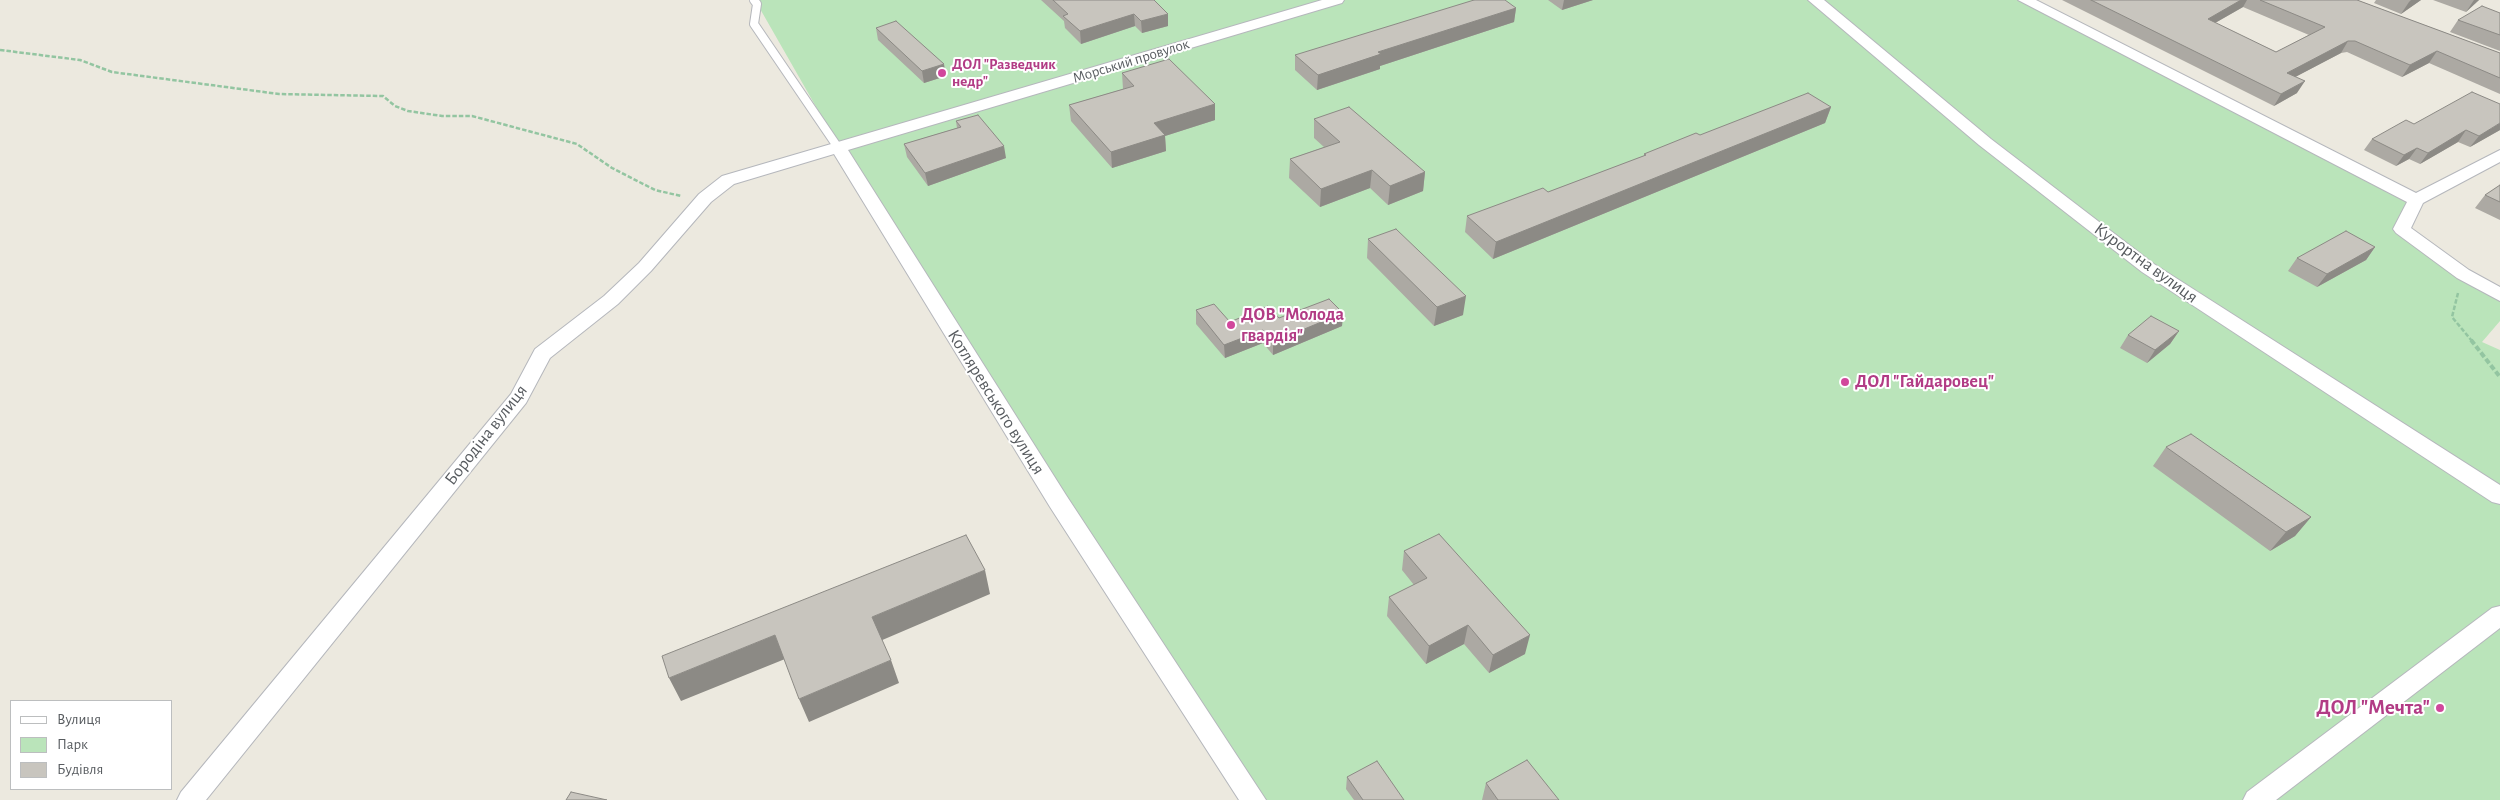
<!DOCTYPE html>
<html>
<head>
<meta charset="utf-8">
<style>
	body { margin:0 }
	#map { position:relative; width:2500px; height:800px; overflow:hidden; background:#ece9df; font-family:"Alegreya Sans",sans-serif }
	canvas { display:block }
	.legend { position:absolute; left:10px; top:700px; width:162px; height:90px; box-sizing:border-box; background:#fff; border:1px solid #bcbebf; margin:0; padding:6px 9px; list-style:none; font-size:15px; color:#585c60 }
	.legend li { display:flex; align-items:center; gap:10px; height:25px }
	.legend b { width:25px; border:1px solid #bcbebf }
</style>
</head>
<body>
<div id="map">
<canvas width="2500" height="800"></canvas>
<ul class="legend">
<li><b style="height:6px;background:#fff"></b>Вулиця</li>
<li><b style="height:14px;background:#bae4ba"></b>Парк</li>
<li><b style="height:14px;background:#c8c5be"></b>Будівля</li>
</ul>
</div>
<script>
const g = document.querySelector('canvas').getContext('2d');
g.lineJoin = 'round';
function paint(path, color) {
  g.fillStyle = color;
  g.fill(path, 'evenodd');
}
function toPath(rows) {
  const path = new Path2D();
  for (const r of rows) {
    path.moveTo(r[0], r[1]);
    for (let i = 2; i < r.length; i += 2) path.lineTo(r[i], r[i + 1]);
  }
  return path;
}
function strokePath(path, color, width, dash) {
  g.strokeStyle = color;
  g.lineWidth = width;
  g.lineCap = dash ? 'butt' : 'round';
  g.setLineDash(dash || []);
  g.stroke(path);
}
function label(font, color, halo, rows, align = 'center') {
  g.font = font + ' "Alegreya Sans",sans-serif';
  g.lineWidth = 4;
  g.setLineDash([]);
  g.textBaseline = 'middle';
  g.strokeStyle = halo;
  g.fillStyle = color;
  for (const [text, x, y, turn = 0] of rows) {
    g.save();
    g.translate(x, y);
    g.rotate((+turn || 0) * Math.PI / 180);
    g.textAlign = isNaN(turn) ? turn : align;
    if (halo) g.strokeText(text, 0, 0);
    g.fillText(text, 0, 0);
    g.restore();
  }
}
paint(toPath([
	[755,0,1334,0,839,147],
	[1338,0,2023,0,2414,200,2401,229,2500,297,2500,321,2482,342,2500,350,2500,614,2254,800,1254,800,841,149],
	[2500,616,2500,800,2259,800]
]), '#bae4ba');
const service = toPath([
	[754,0,757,4,754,24,839,149]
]);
const minor = toPath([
	[1322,0,1344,0,1342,3,848,150,1066,495,1266,800,1239,800,1050,507,834,154,734,184,711,202,651,271,618,304,550,358,526,403,206,800,177,800,181,792,511,394,535,349,604,296,639,263,699,194,722,176,1322,0],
	[1808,0,1824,0,1991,139,2154,264,2500,485,2500,504,2492,502,2142,272,1979,145,1808,0],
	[2018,0,2036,0,2416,193,2500,150,2500,162,2423,203,2411,228,2469,270,2500,287,2500,301,2457,278,2396,233,2393,229,2407,202,2018,0],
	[2500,606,2500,628,2276,800,2243,800,2247,792,2492,608,2500,606]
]);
strokePath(service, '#b5b7bc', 10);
strokePath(minor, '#b5b7bc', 2);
strokePath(toPath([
	[0,50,80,60,112,72,279,94,383,96,395,106,408,111,442,116,472,116,577,144,612,168,655,190,681,196],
	[2458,293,2452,317,2472,341]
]), '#93c5a1', 2.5, [4.5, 2]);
strokePath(toPath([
	[2471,340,2500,377]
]), '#93c5a1', 4, [5.5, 2.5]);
strokePath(service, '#fff', 8);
paint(minor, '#fff');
paint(toPath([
	[1041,0,1154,0,1168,26,1142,33,1135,26,1081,44,1065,28,1064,21],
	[1548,0,1593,0,1562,10],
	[2062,0,2357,0,2500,53,2500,94,2429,63,2402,77,2347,52,2341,53,2295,77,2297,93,2274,106],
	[2243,7,2309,35,2276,52,2215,23],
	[2376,0,2421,0,2401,14,2374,3],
	[2433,0,2479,0,2466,12],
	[1516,8,1514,22,1380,66,1380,69,1317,90,1295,70,1295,55],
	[2500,13,2500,51,2450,32,2458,20],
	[876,28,946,76,924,83,878,40],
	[1122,73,1215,104,1215,120,1165,136,1166,151,1112,168,1071,121,1069,105,1123,89],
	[1831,107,1825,123,1493,259,1465,232,1467,216,1548,192,1644,156,1644,154,1700,135],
	[1314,119,1425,172,1423,191,1388,205,1370,188,1320,207,1289,178,1290,159,1324,147,1314,138],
	[956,121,1006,158,928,186,907,157,904,144,957,128],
	[2414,124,2500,130,2470,147,2458,142,2420,164,2409,159,2396,166,2364,150,2372,139],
	[2500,185,2500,220,2475,208,2485,195],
	[1368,239,1463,315,1434,326,1367,258],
	[2375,247,2366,260,2317,287,2288,271,2297,258],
	[1196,310,1230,322,1343,313,1342,326,1273,355,1263,343,1225,358,1196,324],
	[2179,331,2170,344,2147,363,2120,348,2128,335],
	[2166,447,2311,517,2295,536,2270,551,2153,466],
	[1404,551,1525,654,1489,673,1464,644,1426,664,1387,616,1389,597,1414,585,1402,570],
	[1347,777,1404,800,1354,800,1346,789],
	[1486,783,1559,800,1482,800]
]), '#aca9a3');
paint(toPath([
	[1564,0,1593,0,1562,10],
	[2241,0,2247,0,2243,7,2201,31,2208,19],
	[2411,0,2421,0,2401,14,2409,2],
	[2474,0,2479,0,2466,12],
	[1516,8,1514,22,1380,66,1380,69,1317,90,1318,75,1378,52],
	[1134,14,1135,26,1081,44,1080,31],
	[1168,14,1168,26,1142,33,1141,21],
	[2348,41,2341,53,2280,85,2287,73],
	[2437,51,2429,63,2402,77,2410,65],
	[944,64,946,76,924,83,922,71],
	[2305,81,2297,93,2274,106,2281,94],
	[1215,104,1215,120,1165,136,1166,151,1112,168,1111,152,1154,123],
	[1831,107,1825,123,1493,259,1496,242],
	[2500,123,2500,130,2470,147,2479,136],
	[2466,130,2458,142,2420,164,2428,153],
	[1004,146,1006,158,928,186,925,173],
	[2417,148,2409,159,2396,166,2404,155],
	[1372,170,1370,188,1320,207,1321,189],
	[1425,172,1423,191,1388,205,1390,186],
	[2375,247,2366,260,2317,287,2327,274],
	[1466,296,1463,315,1434,326,1437,307],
	[1343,313,1342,326,1273,355,1273,342],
	[1263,330,1263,343,1225,358,1224,345],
	[2179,331,2170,344,2147,363,2155,350],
	[2311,517,2295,536,2270,551,2286,532],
	[985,570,990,594,880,641,872,617],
	[1468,625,1464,644,1426,664,1429,646],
	[775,635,785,659,681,701,669,678],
	[1530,635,1525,654,1489,673,1493,655],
	[891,660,899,683,809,722,799,699]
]), '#8c8a85');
const building = toPath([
	[1053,0,1154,0,1168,14,1141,21,1134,14,1080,31,1063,16,1068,14,1053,0],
	[1474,0,1505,0,1516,8,1378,52,1381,54,1318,75,1295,55,1474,0],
	[2091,0,2241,0,2208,19,2276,52,2325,27,2260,0,2357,0,2500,53,2500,78,2437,51,2410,65,2355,41,2348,41,2287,73,2305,81,2281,94,2091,0],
	[2482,6,2500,13,2500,35,2458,20,2482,6],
	[896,21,944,64,922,71,876,28,896,21],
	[1169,59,1215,104,1154,123,1165,135,1111,152,1069,105,1134,86,1122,73,1169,59],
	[2472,92,2500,104,2500,123,2479,136,2466,130,2428,153,2417,148,2404,155,2372,139,2406,120,2414,124,2472,92],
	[1808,93,1831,107,1496,242,1467,216,1543,188,1548,192,1646,155,1644,154,1696,133,1700,135,1808,93],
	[1349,107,1425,172,1390,186,1372,170,1321,189,1290,159,1340,142,1314,119,1349,107],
	[978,115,1004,146,925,173,904,144,961,127,956,121,978,115],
	[2500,185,2500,202,2485,195,2500,185],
	[1396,229,1466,296,1437,307,1368,239,1396,229],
	[2346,231,2375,247,2327,274,2297,258,2346,231],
	[1329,299,1343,313,1273,342,1263,330,1224,345,1196,310,1214,304,1230,322,1268,306,1279,318,1329,299],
	[2151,316,2179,331,2155,350,2128,335,2151,316],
	[2191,434,2311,517,2286,532,2166,447,2191,434],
	[1439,534,1530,635,1493,655,1468,625,1429,646,1389,597,1427,578,1404,551,1439,534],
	[966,535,985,570,872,617,891,660,799,699,775,635,669,678,662,656,966,535],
	[1527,760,1559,800,1498,800,1486,783,1527,760],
	[1377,761,1404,800,1363,800,1347,777,1377,761],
	[571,792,607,800,566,800,571,792]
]);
paint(building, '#c8c5be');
strokePath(building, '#8c8a85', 1);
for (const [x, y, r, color] of [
	[942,73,5,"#d1479c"],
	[1231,325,5,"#d1479c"],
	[1845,382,5,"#d1479c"],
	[2440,708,5,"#d1479c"]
]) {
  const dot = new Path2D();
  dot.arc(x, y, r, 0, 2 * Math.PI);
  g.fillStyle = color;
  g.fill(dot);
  strokePath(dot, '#fff', 2);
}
label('15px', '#585c60', '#fff', [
	["Морський провулок",1131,61,-17]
]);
label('bold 15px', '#b23c85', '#fff', [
	["ДОЛ \"Разведчик",952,64],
	["недр\"",952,81]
], 'left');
label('18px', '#585c60', '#fff', [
	["Курортна вулиця",2146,263,36],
	["Котляревського вулиця",996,402,58],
	["Бородіна вулиця",486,435,-52]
]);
label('bold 18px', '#b23c85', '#fff', [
	["ДОВ \"Молода",1241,315],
	["гвардія\"",1241,336],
	["ДОЛ \"Гайдаровец\"",1855,382]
], 'left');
label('bold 21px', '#b23c85', '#fff', [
	["ДОЛ \"Мечта\"",2430,708]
], 'right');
</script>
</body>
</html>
